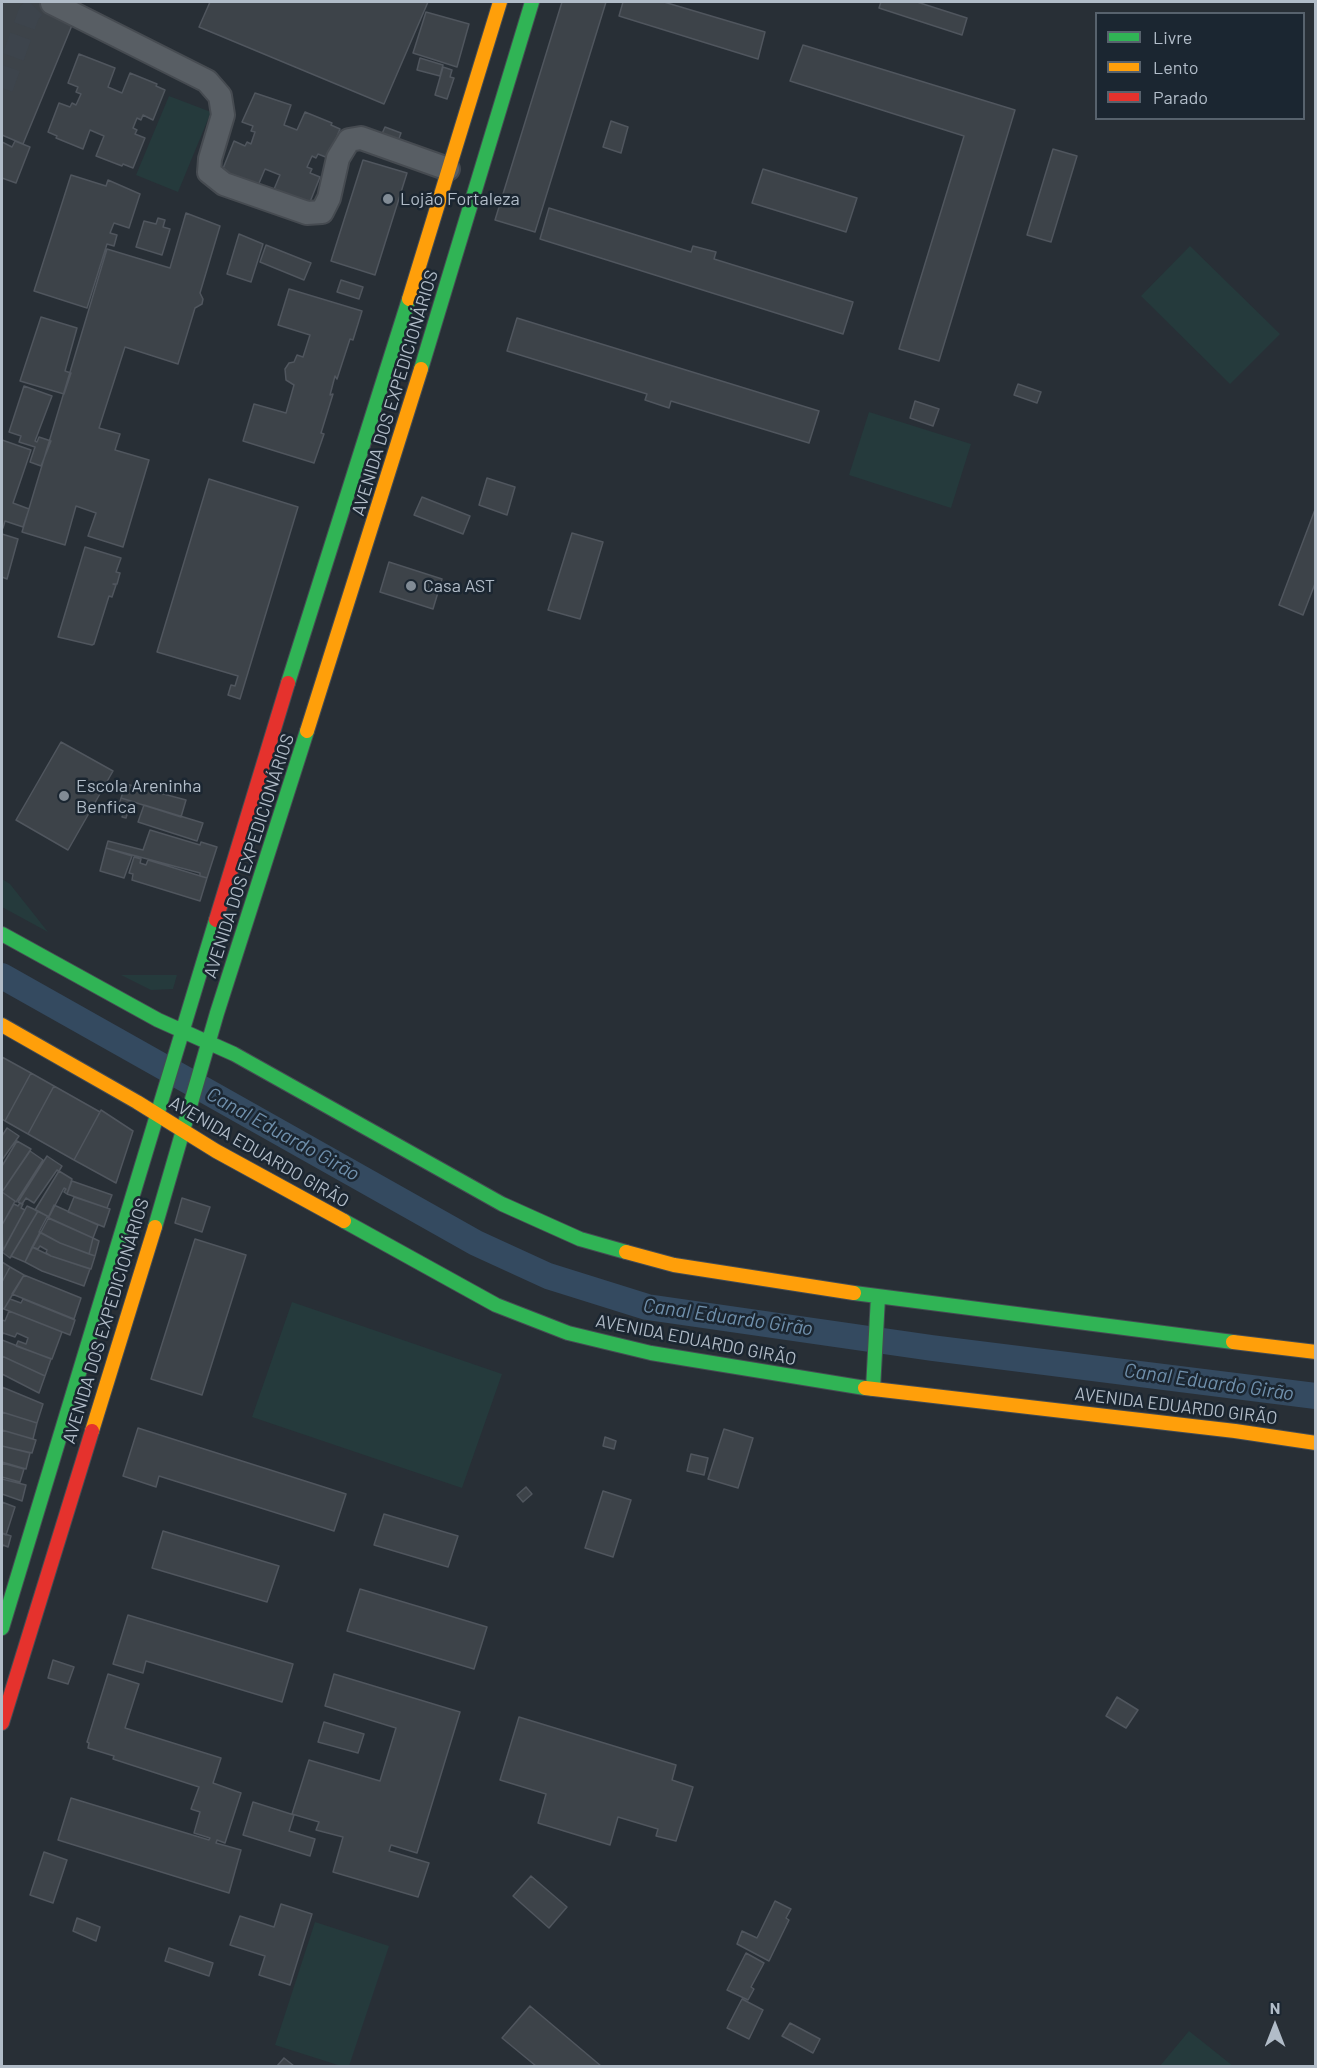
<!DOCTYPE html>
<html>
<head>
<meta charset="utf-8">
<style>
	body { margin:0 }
	#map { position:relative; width:1317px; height:2068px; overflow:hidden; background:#282f36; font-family:Barlow,sans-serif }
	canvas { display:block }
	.frame { position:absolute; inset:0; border:3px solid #b1bcc8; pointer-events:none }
	.legend { position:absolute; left:1095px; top:12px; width:210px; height:108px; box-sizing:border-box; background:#1b2631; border:2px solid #57626d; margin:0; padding:8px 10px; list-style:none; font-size:18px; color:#b1bcc8 }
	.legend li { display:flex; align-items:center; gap:12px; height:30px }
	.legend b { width:30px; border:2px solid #57626d }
	.north { position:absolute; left:1245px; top:1996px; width:60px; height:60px; -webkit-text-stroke:4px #1b2631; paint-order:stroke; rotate:0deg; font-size:16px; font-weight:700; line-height:24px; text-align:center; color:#b1bcc8 }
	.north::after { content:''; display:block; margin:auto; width:21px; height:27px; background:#b1bcc8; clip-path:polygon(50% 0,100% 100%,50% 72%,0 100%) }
</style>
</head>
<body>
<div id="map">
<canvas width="1317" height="2068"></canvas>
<div class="frame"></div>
<ul class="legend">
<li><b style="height:8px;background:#30b455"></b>Livre</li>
<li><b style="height:8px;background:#ff9f0a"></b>Lento</li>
<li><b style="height:8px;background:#e5322d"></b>Parado</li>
</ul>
<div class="north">N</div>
</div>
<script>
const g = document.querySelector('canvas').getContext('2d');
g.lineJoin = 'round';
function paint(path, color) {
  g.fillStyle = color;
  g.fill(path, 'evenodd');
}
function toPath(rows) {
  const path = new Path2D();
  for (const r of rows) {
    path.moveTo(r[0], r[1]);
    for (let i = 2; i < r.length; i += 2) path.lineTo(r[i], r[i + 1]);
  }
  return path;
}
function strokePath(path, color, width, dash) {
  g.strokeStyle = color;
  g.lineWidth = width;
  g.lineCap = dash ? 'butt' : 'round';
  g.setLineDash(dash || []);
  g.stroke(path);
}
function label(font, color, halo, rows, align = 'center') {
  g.font = font + ' Barlow,sans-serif';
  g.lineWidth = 5;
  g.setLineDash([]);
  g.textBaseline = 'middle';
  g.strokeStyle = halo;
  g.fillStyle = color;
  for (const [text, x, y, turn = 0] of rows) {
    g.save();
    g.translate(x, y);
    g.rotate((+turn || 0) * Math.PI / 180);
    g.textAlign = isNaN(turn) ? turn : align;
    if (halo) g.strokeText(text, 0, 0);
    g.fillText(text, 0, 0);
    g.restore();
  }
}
paint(toPath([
	[169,96,211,112,178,192,136,175],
	[1190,246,1280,334,1230,384,1141,296],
	[869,412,971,444,951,508,849,475],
	[2,879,10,884,48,932,2,907],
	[121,975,177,975,173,989,151,990],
	[292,1302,502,1374,462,1488,252,1417],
	[315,1922,389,1946,349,2066,341,2066,275,2045],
	[1189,2031,1233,2066,1160,2066]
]), '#253a3c');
strokePath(toPath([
	[2,976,476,1243,548,1276,647,1307,932,1348,1316,1396]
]), '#344a60', 26);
const building = toPath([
	[2,2,52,2,75,18,23,144,2,135,2,2],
	[210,2,428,2,384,104,199,27,210,2],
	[562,2,606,2,535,232,495,220,562,2],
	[623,2,664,2,765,32,758,59,619,16,623,2],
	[881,2,917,2,967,18,962,35,879,8,881,2],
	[426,12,469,24,457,67,413,53,426,12],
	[803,45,1015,110,939,361,899,349,964,136,790,81,803,45],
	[79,54,115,68,108,87,122,93,130,73,157,84,156,86,165,90,153,120,143,115,141,120,137,118,133,128,137,130,135,134,145,138,133,168,123,164,122,166,96,156,104,136,90,130,83,149,56,138,57,136,48,132,59,103,70,107,72,103,76,105,81,94,76,92,78,87,68,83,79,54],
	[420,58,443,65,440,76,417,70,420,58],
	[443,67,452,70,450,77,454,78,447,99,435,95,443,67],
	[255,93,291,105,284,125,297,130,305,112,332,123,331,125,340,129,328,158,318,154,316,158,312,156,307,167,312,169,310,173,320,177,308,207,272,194,280,175,265,169,257,188,222,171,234,141,245,146,247,142,251,144,255,132,251,131,253,126,242,122,255,93],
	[611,121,628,127,621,153,603,147,611,121],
	[385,127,401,133,397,144,380,138,385,127],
	[15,141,30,147,16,183,2,178,2,142,12,147,15,141],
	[1053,149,1077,156,1051,242,1027,235,1053,149],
	[363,160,407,173,375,275,331,261,363,160],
	[763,169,857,198,846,232,752,203,763,169],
	[71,175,106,186,108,180,140,194,129,228,114,223,110,233,117,235,114,246,107,244,87,308,34,291,71,175],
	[549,208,691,252,693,246,716,252,714,259,853,302,843,334,540,239,549,208],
	[186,213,220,226,200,293,203,299,202,304,195,308,178,364,125,347,99,428,120,434,115,450,149,460,123,547,88,536,96,513,76,506,65,545,22,532,107,249,170,268,186,213],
	[158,218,165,220,163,227,170,229,162,255,136,247,144,221,156,224,158,218],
	[239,234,263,244,251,282,227,274,239,234],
	[266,245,311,263,304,280,260,262,266,245],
	[341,280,363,287,359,299,337,292,341,280],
	[289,289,362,311,353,340,350,339,337,379,335,376,330,395,333,394,321,433,324,434,314,463,243,441,254,404,286,413,294,385,286,380,285,369,289,363,294,362,297,355,303,357,310,335,278,325,289,289],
	[41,317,77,328,65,371,71,373,64,394,20,381,41,317],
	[517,318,819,411,809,443,671,401,669,408,645,400,647,394,507,351,517,318],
	[1018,384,1041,392,1037,403,1014,395,1018,384],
	[24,386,52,396,35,441,37,442,39,437,51,441,41,466,30,462,35,447,19,442,21,436,9,432,24,386],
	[915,401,939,409,933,426,910,418,915,401],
	[2,440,31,450,13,503,29,509,23,527,5,521,3,528,2,527,2,440],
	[487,478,515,487,507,515,479,505,487,478],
	[209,479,298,507,240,699,228,695,231,685,235,686,238,676,157,652,209,479],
	[422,497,470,516,463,534,414,515,422,497],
	[1316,507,1316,581,1303,615,1279,605,1316,507],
	[572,533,603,542,580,619,548,610,572,533],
	[2,534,18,539,7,579,2,577,2,534],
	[85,547,121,558,116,572,120,573,117,584,113,584,116,585,112,597,109,596,94,644,92,645,58,637,85,547],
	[389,562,442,579,433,609,380,592,389,562],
	[61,742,113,771,68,850,16,820,61,742],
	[126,784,186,800,181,817,121,798,126,784],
	[121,798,131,801,126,818,122,817,125,807,119,805,121,798],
	[144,805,203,823,197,841,138,822,144,805],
	[150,830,200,845,201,842,217,847,207,878,200,876,200,873,106,848,108,841,143,850,150,830],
	[106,848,132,856,124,878,100,871,106,848],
	[134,857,141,859,140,863,146,865,148,860,207,878,200,901,132,880,133,874,129,873,134,857],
	[2,1057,31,1073,5,1121,2,1119,2,1057],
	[31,1073,54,1086,28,1134,5,1121,31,1073],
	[54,1086,100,1112,74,1160,28,1134,54,1086],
	[101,1110,133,1131,116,1183,74,1160,101,1110],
	[7,1128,19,1136,2,1160,2,1136,7,1128],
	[17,1141,31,1149,2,1192,2,1166,17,1141],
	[30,1151,43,1160,16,1202,2,1192,30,1151],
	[47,1156,62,1166,59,1171,57,1170,34,1203,26,1198,22,1204,18,1202,47,1156],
	[59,1171,72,1179,67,1194,64,1192,66,1189,64,1188,49,1217,35,1210,59,1171],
	[72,1181,112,1195,107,1208,67,1194,72,1181],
	[2,1192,15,1201,2,1225,2,1192],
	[74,1197,110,1209,104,1227,68,1212,74,1197],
	[182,1198,210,1207,202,1232,175,1223,182,1198],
	[20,1203,23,1204,21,1208,25,1210,3,1251,2,1225,14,1204,18,1206,20,1203],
	[54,1205,98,1225,93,1238,48,1218,54,1205],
	[27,1206,38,1211,10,1258,2,1252,27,1206],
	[38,1211,49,1217,25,1262,11,1256,38,1211],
	[47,1217,93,1238,89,1254,60,1243,39,1232,47,1217],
	[40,1232,60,1243,95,1256,91,1269,51,1256,46,1253,47,1250,40,1246,38,1249,32,1247,40,1232],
	[93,1238,99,1241,95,1256,89,1254,93,1238],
	[195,1239,246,1255,202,1395,151,1379,195,1239],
	[32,1247,51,1256,90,1269,84,1286,42,1271,25,1262,32,1247],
	[2,1262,10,1267,2,1282,2,1262],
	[10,1267,24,1275,4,1309,2,1308,2,1282,10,1267],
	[24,1275,81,1298,74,1319,12,1294,24,1275],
	[10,1299,21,1303,23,1299,75,1320,70,1335,4,1309,10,1299],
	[9,1311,62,1332,52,1359,16,1346,18,1341,26,1344,28,1338,17,1333,15,1337,3,1333,2,1336,2,1320,5,1321,9,1311],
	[2,1340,51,1359,45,1376,2,1356,2,1340],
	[2,1356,45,1376,39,1393,2,1374,2,1356],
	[2,1387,43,1404,37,1423,2,1412,2,1387],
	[2,1412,37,1423,33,1439,2,1430,2,1412],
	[138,1428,346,1494,334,1531,159,1476,156,1487,123,1476,138,1428],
	[724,1429,753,1438,738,1488,708,1479,724,1429],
	[2,1430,36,1440,32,1453,2,1446,2,1430],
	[605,1437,616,1441,614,1449,603,1446,605,1437],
	[2,1446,30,1453,26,1469,2,1462,2,1446],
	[691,1454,708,1458,704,1475,687,1471,691,1454],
	[2,1463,24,1469,20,1482,2,1477,2,1463],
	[2,1479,26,1485,22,1501,2,1494,2,1479],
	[526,1487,532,1494,523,1502,517,1495,526,1487],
	[603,1491,631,1500,613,1557,585,1548,603,1491],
	[2,1502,15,1507,6,1535,2,1533,2,1502],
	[384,1514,458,1536,448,1567,374,1545,384,1514],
	[163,1531,279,1566,267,1602,152,1568,163,1531],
	[2,1533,11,1536,8,1547,3,1545,2,1548,2,1533],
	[360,1589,487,1627,474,1669,347,1631,360,1589],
	[128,1615,293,1664,282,1702,146,1661,143,1673,113,1664,128,1615],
	[53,1660,74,1667,68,1684,48,1678,53,1660],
	[108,1674,139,1684,125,1728,221,1758,213,1783,241,1793,225,1843,217,1840,216,1843,241,1850,229,1893,58,1840,71,1798,209,1840,210,1838,194,1833,200,1812,191,1809,199,1787,113,1759,114,1756,88,1748,89,1743,87,1742,108,1674],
	[334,1674,460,1712,417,1853,391,1845,389,1851,429,1863,418,1897,333,1872,343,1837,316,1830,319,1822,292,1814,309,1760,380,1781,396,1728,325,1706,334,1674],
	[1117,1697,1138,1710,1126,1728,1106,1716,1117,1697],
	[519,1717,676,1765,672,1780,693,1787,676,1841,656,1836,658,1829,618,1817,610,1845,538,1823,546,1794,500,1780,519,1717],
	[324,1722,364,1734,358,1753,318,1742,324,1722],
	[253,1802,294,1815,289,1831,315,1839,310,1856,243,1835,253,1802],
	[44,1852,67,1860,53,1903,30,1895,44,1852],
	[531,1876,567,1907,549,1928,513,1896,531,1876],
	[775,1901,791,1909,786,1918,789,1920,769,1961,737,1944,742,1931,757,1938,775,1901],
	[281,1904,312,1914,290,1985,259,1975,265,1956,230,1945,240,1916,274,1927,281,1904],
	[77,1918,100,1927,96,1941,73,1931,77,1918],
	[169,1948,213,1963,209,1976,165,1961,169,1948],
	[746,1953,764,1963,751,1987,754,1989,748,2000,727,1990,746,1953],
	[742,1999,763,2010,749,2039,727,2028,742,1999],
	[530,2006,601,2066,536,2066,502,2038,530,2006],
	[790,2023,820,2039,813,2053,782,2036,790,2023],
	[284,2058,294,2066,277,2066,284,2058]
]);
paint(building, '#3d4349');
strokePath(building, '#50565e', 1.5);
strokePath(toPath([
	[2,88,29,13,38,4,52,3]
]), '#3d444c', 22, [22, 11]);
const street = toPath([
	[52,3,207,81,220,96,223,115,210,159,209,172,224,184,307,213,322,212,329,198,338,158,349,140,361,138,448,169]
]);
const fast = toPath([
	[421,369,532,2],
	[288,683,409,299],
	[2,934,158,1020,234,1054,502,1204,580,1239,626,1252],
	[344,1221,496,1305,568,1333,651,1353,865,1388],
	[155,1227,217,1013,307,731],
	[854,1293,1233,1342],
	[873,1389,878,1297],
	[2,1628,216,920]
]);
const slow = toPath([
	[409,299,500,2],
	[307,731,421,369],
	[2,1025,137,1102,216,1151,344,1221],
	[626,1252,674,1265,854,1293],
	[1233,1342,1316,1352],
	[865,1388,1235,1431,1316,1443],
	[92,1431,155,1227]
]);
const jam = toPath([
	[216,920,288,683],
	[2,1723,92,1431]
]);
strokePath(street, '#464b51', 26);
strokePath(fast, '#454c53', 16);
strokePath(slow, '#454c53', 16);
strokePath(jam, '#454c53', 16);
strokePath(street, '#585e64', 22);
strokePath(fast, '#30b455', 14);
strokePath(slow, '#ff9f0a', 14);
strokePath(jam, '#e5322d', 14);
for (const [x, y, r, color] of [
	[388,199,6,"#818b95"],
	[411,586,6,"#818b95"],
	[64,796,6,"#818b95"]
]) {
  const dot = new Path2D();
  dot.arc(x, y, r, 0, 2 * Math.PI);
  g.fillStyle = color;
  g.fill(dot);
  strokePath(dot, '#1b2631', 2);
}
label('18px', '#b1bcc8', '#1b2631', [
	["Lojão Fortaleza",400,199],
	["Casa AST",423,586],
	["Escola Areninha",76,786],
	["Benfica",76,807]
], 'left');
label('18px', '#b1bcc8', '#1b2631', [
	["AVENIDA DOS EXPEDICIONÁRIOS",395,393,-73],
	["AVENIDA DOS EXPEDICIONÁRIOS",249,856,-72],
	["AVENIDA EDUARDO GIRÃO",259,1152,30],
	["AVENIDA DOS EXPEDICIONÁRIOS",106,1321,-73],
	["AVENIDA EDUARDO GIRÃO",696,1340,11],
	["AVENIDA EDUARDO GIRÃO",1176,1406,7]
]);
label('italic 20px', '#7090ac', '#1b2631', [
	["Canal Eduardo Girão",283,1134,29],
	["Canal Eduardo Girão",728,1317,8],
	["Canal Eduardo Girão",1209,1382,8]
]);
</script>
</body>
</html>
